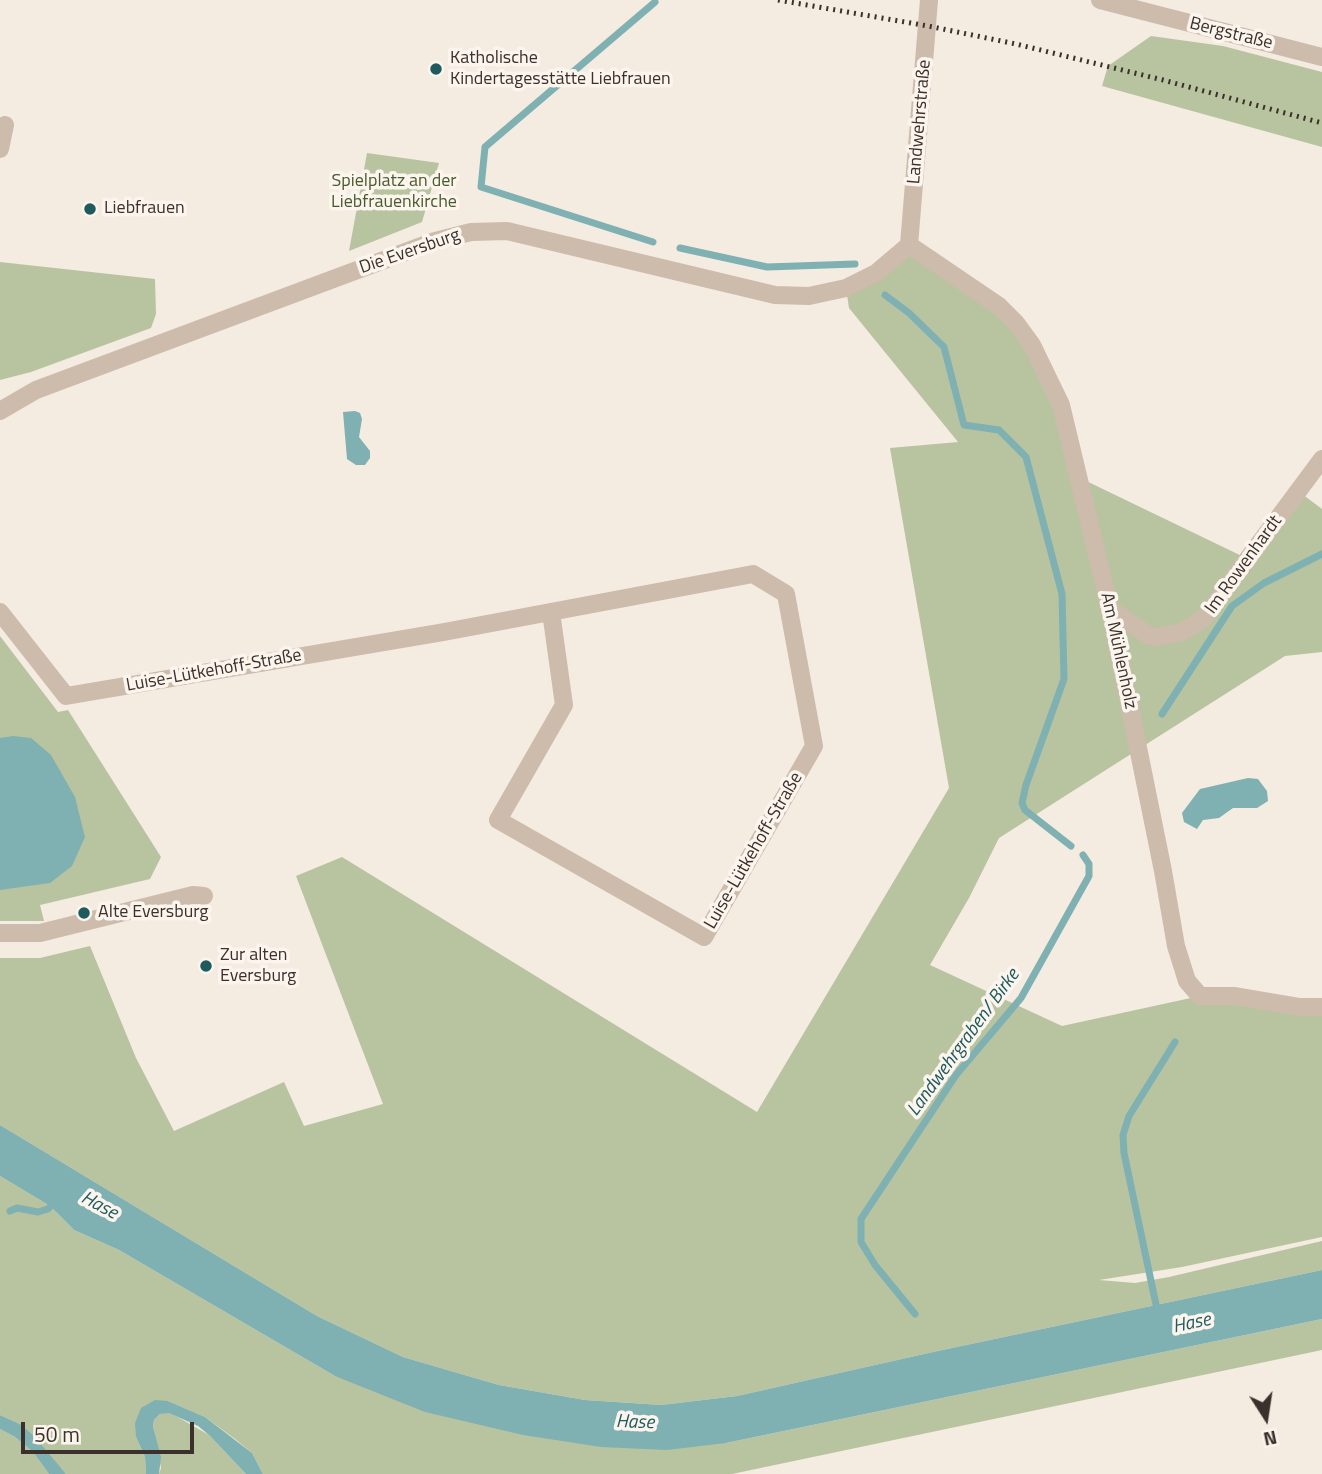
<!DOCTYPE html>
<html>
<head>
<meta charset="utf-8">
<style>
	body { margin:0 }
	#map { position:relative; width:1322px; height:1474px; overflow:hidden; background:#f4ebe1; font-family:"Titillium Web",sans-serif }
	canvas { display:block }
	.north { position:absolute; left:1231px; top:1383px; width:70px; height:70px; -webkit-text-stroke:5px #fbf5ee; paint-order:stroke; rotate:168deg; font-size:19px; font-weight:700; line-height:28px; text-align:center; color:#3b302b }
	.north::after { content:''; display:block; margin:auto; width:24px; height:32px; background:#3b302b; clip-path:polygon(50% 0,100% 100%,50% 72%,0 100%) }
	.scale { position:absolute; left:21px; top:1422px; width:173px; height:32px; box-sizing:border-box; border:4px solid #3b302b; border-top:0; padding-left:9px; font-size:21px; line-height:24px; white-space:nowrap; color:#3b302b; -webkit-text-stroke:5px #fbf5ee; paint-order:stroke }
</style>
</head>
<body>
<div id="map">
<canvas width="1322" height="1474"></canvas>
<div class="north">N</div>
<div class="scale">50 m</div>
</div>
<script>
const g = document.querySelector('canvas').getContext('2d');
g.lineJoin = 'round';
function paint(path, color) {
  g.fillStyle = color;
  g.fill(path, 'evenodd');
}
function toPath(rows) {
  const path = new Path2D();
  for (const r of rows) {
    path.moveTo(r[0], r[1]);
    for (let i = 2; i < r.length; i += 2) path.lineTo(r[i], r[i + 1]);
  }
  return path;
}
function strokePath(path, color, width, dash) {
  g.strokeStyle = color;
  g.lineWidth = width;
  g.lineCap = dash ? 'butt' : 'round';
  g.setLineDash(dash || []);
  g.stroke(path);
}
function label(font, color, halo, rows, align = 'center') {
  g.font = font + ' "Titillium Web",sans-serif';
  g.lineWidth = 7;
  g.setLineDash([]);
  g.textBaseline = 'middle';
  g.strokeStyle = halo;
  g.fillStyle = color;
  for (const [text, x, y, turn = 0] of rows) {
    g.save();
    g.translate(x, y);
    g.rotate((+turn || 0) * Math.PI / 180);
    g.textAlign = isNaN(turn) ? turn : align;
    if (halo) g.strokeText(text, 0, 0);
    g.fillText(text, 0, 0);
    g.restore();
  }
}
paint(toPath([
	[1151,36,1223,46,1322,72,1322,147,1102,86,1108,66],
	[367,153,439,163,422,222,349,251],
	[909,245,999,306,1032,345,1080,478,1248,559,1298,491,1322,509,1322,652,1285,656,999,838,969,898,930,965,1062,1026,1200,996,1322,1007,1322,1237,1182,1267,1099,1280,1135,1283,1169,1277,1322,1241,1322,1270,933,1352,737,1396,661,1405,585,1400,499,1385,403,1357,317,1316,0,1125,0,958,40,958,90,946,136,1058,174,1131,284,1082,304,1126,383,1104,296,876,342,857,757,1112,949,788,890,448,958,442,849,308,846,288],
	[0,262,155,279,156,314,151,328,31,372,0,380],
	[0,636,58,712,68,710,161,857,150,879,40,905,44,921,0,921],
	[0,1176,50,1206,74,1230,119,1250,335,1376,726,1443,1322,1319,1322,1350,732,1474,263,1474,252,1453,235,1439,205,1417,168,1401,136,1437,145,1457,146,1474,66,1474,20,1424,0,1415],
	[169,1412,209,1435,246,1474,159,1474,161,1468,153,1427,154,1420,160,1414],
	[0,1429,15,1437,33,1452,49,1474,0,1474]
]), '#b8c4a0');
paint(toPath([
	[355,411,360,413,362,419,359,437,370,451,370,458,365,465,356,465,347,459,343,412],
	[13,736,31,738,51,755,75,797,85,837,72,866,50,883,0,890,0,738],
	[1248,778,1258,779,1267,791,1268,801,1257,808,1233,808,1219,818,1203,820,1197,829,1184,822,1182,813,1200,789],
	[0,1125,317,1316,403,1357,499,1385,585,1400,661,1405,737,1396,933,1352,1322,1270,1322,1319,726,1443,667,1450,601,1447,523,1435,425,1412,335,1376,119,1250,74,1230,50,1206,0,1176],
	[155,1400,168,1401,205,1417,252,1453,263,1474,246,1474,209,1435,198,1426,169,1413,160,1414,154,1420,153,1427,161,1457,159,1474,146,1474,145,1457,136,1437,135,1423,141,1408],
	[0,1415,20,1424,34,1436,66,1474,49,1474,33,1452,15,1437,0,1429]
]), '#7fb0b2');
strokePath(toPath([
	[653,242,481,187,485,147,655,2],
	[680,248,767,267,855,264],
	[885,295,909,313,944,347,964,425,999,430,1026,457,1062,594,1064,679,1026,785,1022,803,1025,810,1071,846],
	[1162,714,1232,606,1264,583,1322,554],
	[10,1211,17,1208,38,1212,48,1209,56,1200],
	[915,1314,875,1265,861,1242,861,1219,956,1075,1021,998,1089,876,1089,864,1083,855],
	[1158,1314,1124,1153,1123,1135,1129,1116,1175,1042]
]), '#7fb0b2', 7);
strokePath(toPath([
	[0,149,5,125],
	[909,245,999,306,1016,323,1032,345,1061,405,1110,609,1163,871,1176,946,1187,981,1200,996,1235,996,1300,1007,1322,1007],
	[909,245,929,0],
	[0,411,36,390,435,241,471,232,507,231,775,295,809,296,846,288,876,273,909,245],
	[1110,609,1148,635,1157,637,1182,632,1203,619,1322,459],
	[0,612,66,696,444,632,753,574,786,594,814,746,704,937,498,820,564,705,551,612],
	[0,933,40,933,193,895,204,896]
]), '#cdbbac', 18);
strokePath(toPath([
	[1100,0,1322,57]
]), '#cdbbac', 18);
strokePath(toPath([
	[778,0,928,26,1016,44,1163,80,1322,123]
]), '#3b302b', 5, [2, 5]);
for (const [x, y, r, color] of [
	[436,69,7,"#1f5a5e"],
	[90,209,7,"#1f5a5e"],
	[84,913,7,"#1f5a5e"],
	[206,966,7,"#1f5a5e"]
]) {
  const dot = new Path2D();
  dot.arc(x, y, r, 0, 2 * Math.PI);
  g.fillStyle = color;
  g.fill(dot);
  strokePath(dot, '#fbf5ee', 2.5);
}
label('18px', '#3b302b', '#fbf5ee', [
	["Bergstraße",1231,34,14],
	["Landwehrstraße",920,122,-85],
	["Die Eversburg",410,252,-19],
	["Im Rowenhardt",1244,565,-54],
	["Am Mühlenholz",1118,651,78],
	["Luise-Lütkehoff-Straße",214,671,-10],
	["Luise-Lütkehoff-Straße",754,851,-60]
]);
label('18px', '#3b302b', '#fbf5ee', [
	["Katholische",450,59],
	["Kindertagesstätte Liebfrauen",450,80],
	["Liebfrauen",104,209],
	["Alte Eversburg",98,913],
	["Zur alten",220,956],
	["Eversburg",220,977]
], 'left');
label('18px', '#4a5a2e', '#fbf5ee', [
	["Spielplatz an der",394,182],
	["Liebfrauenkirche",394,203]
]);
label('italic 19px', '#1f5a5e', '#fbf5ee', [
	["Landwehrgraben/ Birke",964,1043,-54],
	["Hase",99,1206,28],
	["Hase",1192,1324,-12],
	["Hase",635,1423,2]
]);
</script>
</body>
</html>
